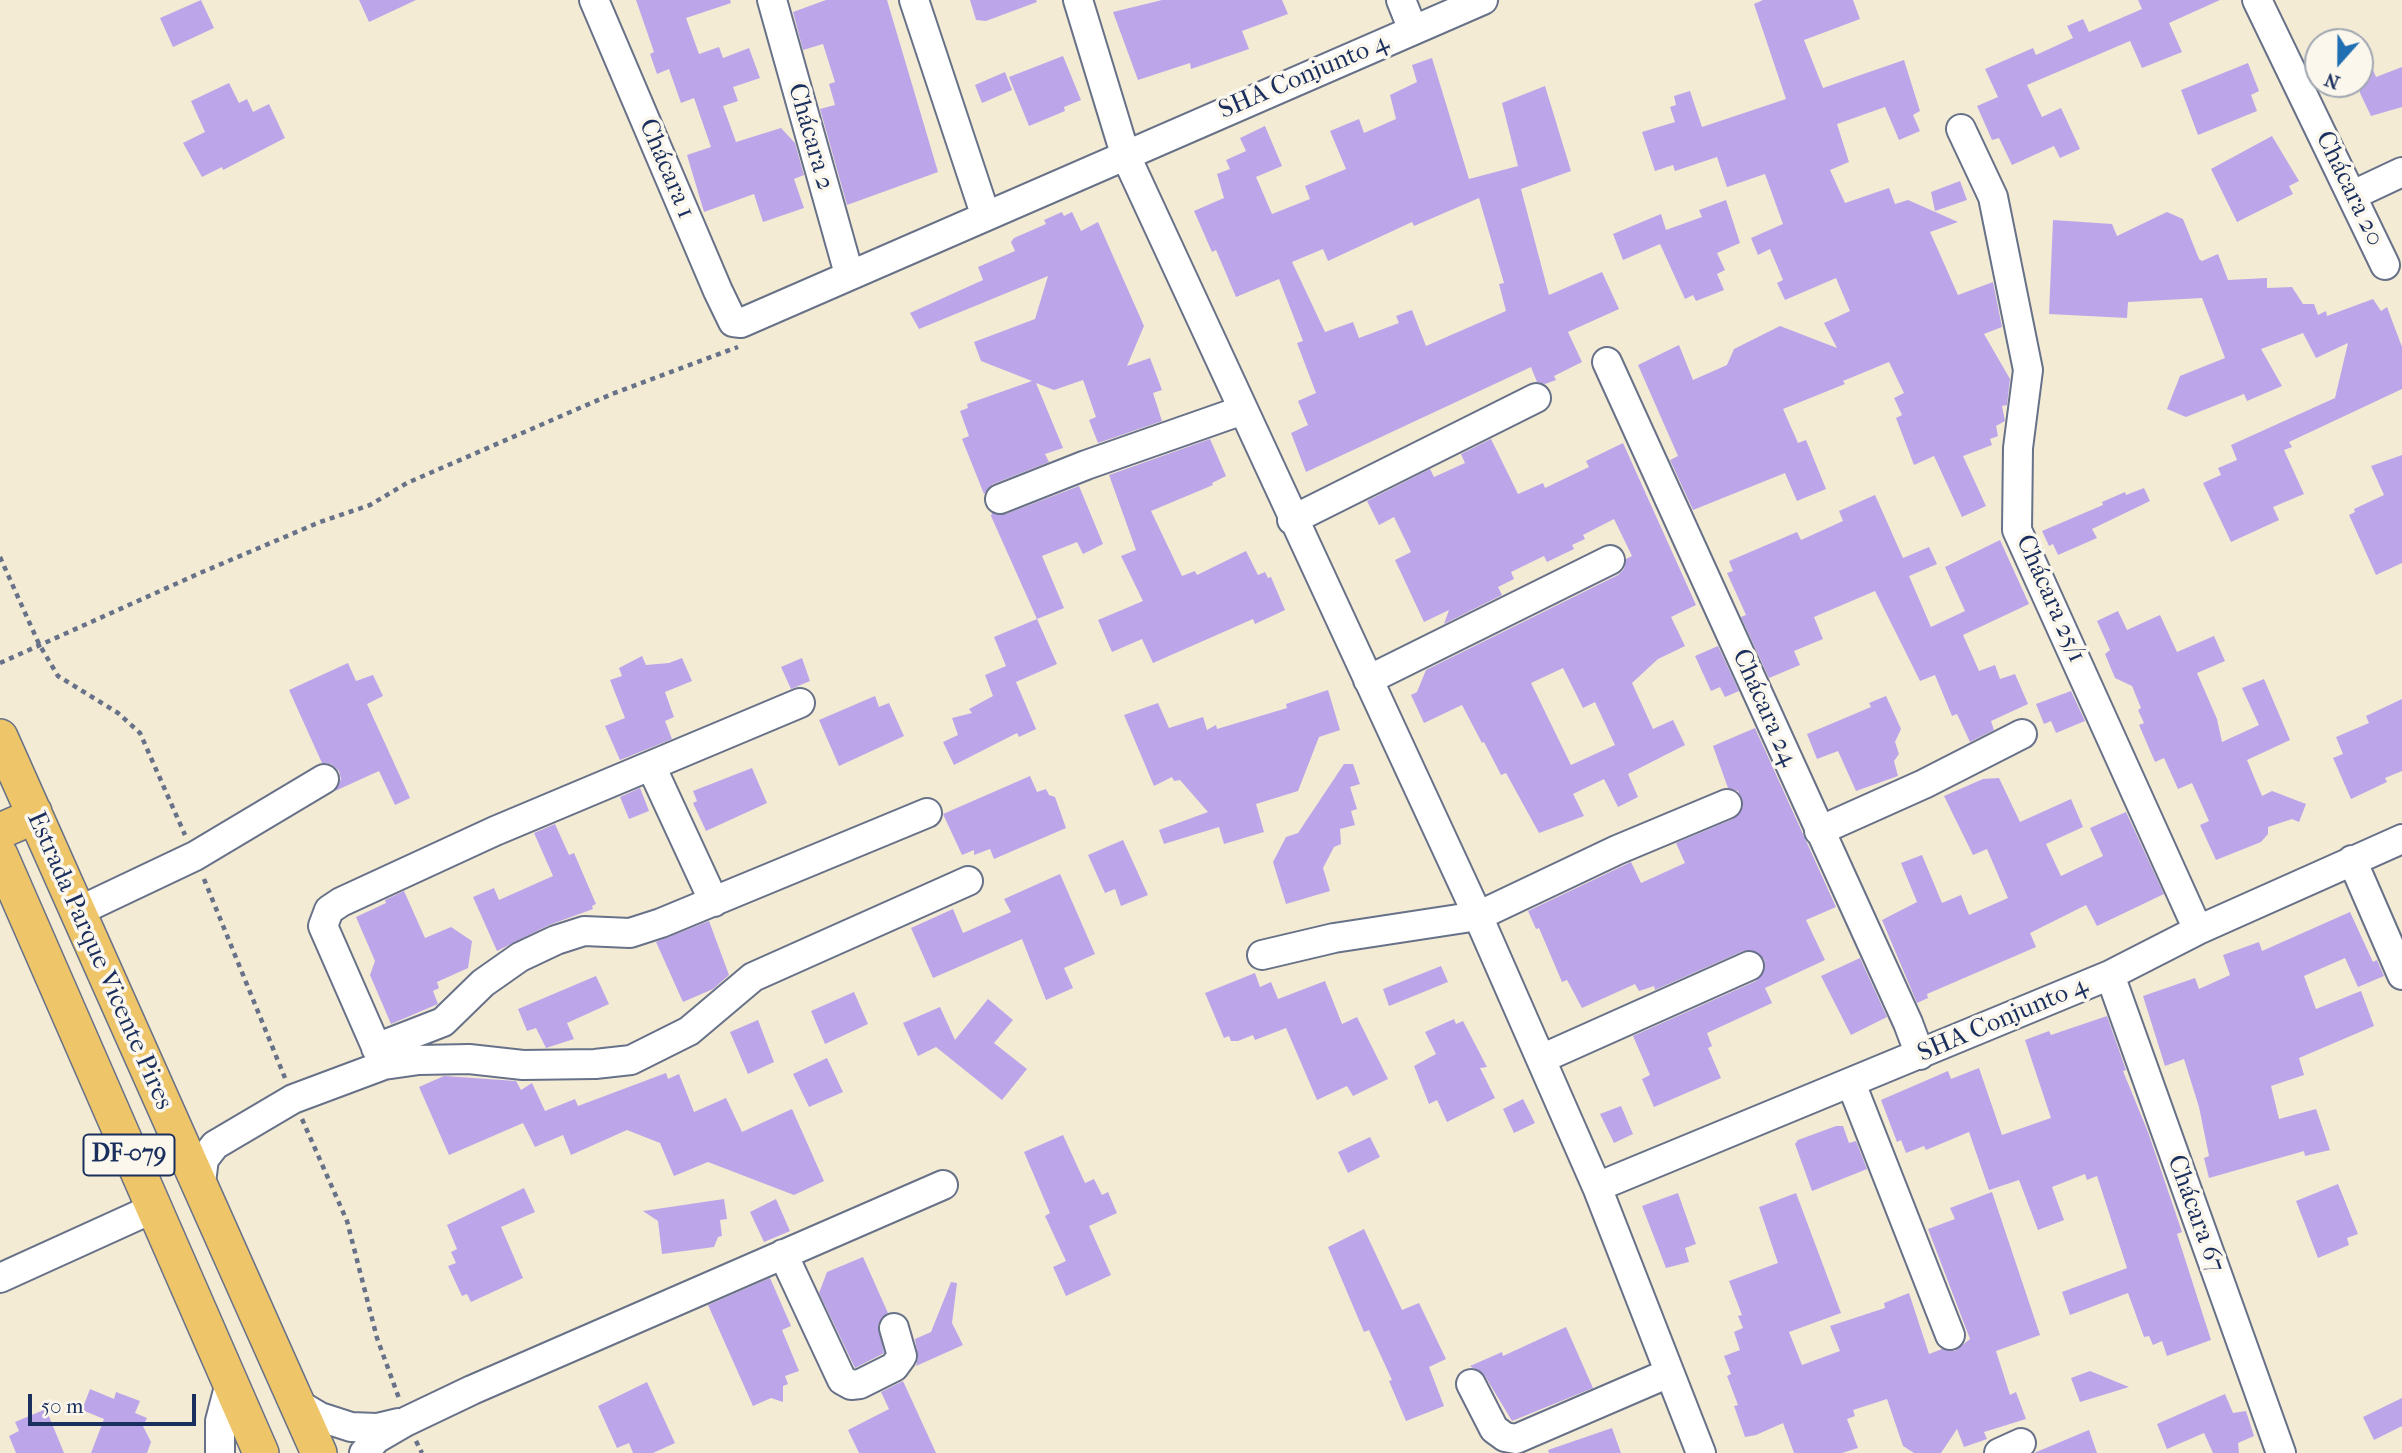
<!DOCTYPE html>
<html>
<head>
<meta charset="utf-8">
<style>
	body { margin:0 }
	#map { position:relative; width:2402px; height:1453px; overflow:hidden; background:#f4ebd5; font-family:"IM FELL French Canon",serif }
	canvas { display:block }
	.north { position:absolute; left:2304px; top:28px; width:70px; height:70px; box-sizing:border-box; background:#fbf7ec; border:2px solid #a1a7b3; border-radius:50%; rotate:201deg; font-size:19px; font-weight:700; line-height:28px; text-align:center; color:#1b2f5e }
	.north::after { content:''; display:block; margin:auto; width:24px; height:32px; background:#1f6fb2; clip-path:polygon(50% 0,100% 100%,50% 72%,0 100%) }
	.scale { position:absolute; left:28px; top:1394px; width:168px; height:32px; box-sizing:border-box; border:4px solid #1b2f5e; border-top:0; padding-left:9px; font-size:21px; line-height:24px; white-space:nowrap; color:#1b2f5e; -webkit-text-stroke:5px #fbf7ec; paint-order:stroke }
</style>
</head>
<body>
<div id="map">
<canvas width="2402" height="1453"></canvas>
<div class="north">N</div>
<div class="scale">50 m</div>
</div>
<script>
const g = document.querySelector('canvas').getContext('2d');
g.lineJoin = 'round';
function paint(path, color) {
  g.fillStyle = color;
  g.fill(path, 'evenodd');
}
function toPath(rows) {
  const path = new Path2D();
  for (const r of rows) {
    path.moveTo(r[0], r[1]);
    for (let i = 2; i < r.length; i += 2) path.lineTo(r[i], r[i + 1]);
  }
  return path;
}
function strokePath(path, color, width, dash) {
  g.strokeStyle = color;
  g.lineWidth = width;
  g.lineCap = dash ? 'butt' : 'round';
  g.setLineDash(dash || []);
  g.stroke(path);
}
function label(font, color, halo, rows, align = 'center') {
  g.font = font + ' "IM FELL French Canon",serif';
  g.lineWidth = 7;
  g.setLineDash([]);
  g.textBaseline = 'middle';
  g.strokeStyle = halo;
  g.fillStyle = color;
  for (const [text, x, y, turn = 0] of rows) {
    g.save();
    g.translate(x, y);
    g.rotate((+turn || 0) * Math.PI / 180);
    g.textAlign = isNaN(turn) ? turn : align;
    if (halo) g.strokeText(text, 0, 0);
    g.fillText(text, 0, 0);
    g.restore();
  }
}
paint(toPath([
	[201,0,214,28,173,47,160,18],
	[359,0,416,0,369,22],
	[636,0,730,0,731,3,686,18,699,54,719,47,723,58,749,48,760,78,733,87,738,101,723,106,736,142,781,128,795,143,804,175,794,179,804,208,763,222,754,194,704,212,687,155,711,147,694,98,681,103,669,69,657,74,650,54,654,52],
	[826,0,887,0,938,172,847,205,820,109,835,105,829,84,835,82,823,44,803,50,793,12],
	[970,0,1036,0,1037,2,986,21,976,20],
	[1162,0,1282,0,1288,14,1242,31,1249,49,1191,69,1190,63,1138,80,1113,12],
	[1763,0,1853,0,1860,19,1804,40,1823,88,1904,60,1920,111,1913,115,1920,131,1899,140,1885,107,1837,124,1849,162,1830,170,1845,203,1889,188,1895,204,1908,200,1958,222,1930,232,1958,295,1993,282,2002,327,1984,334,2010,379,2007,405,2002,406,2005,421,1996,426,1998,436,1990,439,1992,445,1963,456,1986,506,1962,517,1934,456,1914,465,1896,418,1902,415,1894,398,1904,393,1889,362,1843,381,1845,384,1783,409,1798,443,1806,440,1826,489,1797,501,1785,473,1693,510,1670,460,1678,456,1638,365,1679,345,1693,380,1727,365,1734,349,1780,326,1837,348,1824,323,1850,311,1836,278,1785,300,1777,283,1783,280,1770,249,1758,255,1751,238,1783,224,1765,174,1727,187,1717,157,1675,171,1673,165,1655,171,1642,132,1675,122,1670,107,1676,105,1674,96,1690,91,1702,127,1786,99,1754,4],
	[2138,0,2220,0,2169,23,2182,52,2142,68,2130,41,2027,85,2042,117,2061,108,2080,149,2060,158,2054,146,2012,165,1999,138,1992,140,1977,106,1998,97,1985,69,2033,48,2036,55,2073,38,2067,26,2083,19,2089,32,2142,9],
	[2360,39,2376,77,2402,67,2402,107,2371,116,2360,93],
	[1063,56,1081,100,1064,107,1065,111,1029,126,1009,77],
	[1432,58,1469,179,1518,166,1502,103,1545,86,1571,171,1521,189,1549,295,1602,272,1619,309,1568,332,1582,362,1554,376,1556,380,1545,384,1537,382,1531,367,1306,472,1291,433,1308,425,1298,401,1316,393,1297,343,1303,341,1279,279,1236,297,1216,250,1212,252,1194,211,1224,198,1217,174,1230,169,1226,160,1246,151,1240,138,1265,126,1282,166,1256,177,1272,214,1310,199,1305,186,1346,169,1330,131,1359,119,1364,133,1396,119,1390,95,1417,82,1412,65],
	[1479,198,1504,283,1499,284,1506,311,1426,346,1412,310,1396,316,1399,323,1359,338,1353,322,1325,332,1292,262,1323,249,1328,261,1412,222,1414,226],
	[2248,63,2259,91,2251,95,2257,111,2198,135,2181,90],
	[1005,72,1012,90,982,103,975,85],
	[229,83,239,103,247,99,253,112,269,104,285,138,223,170,222,167,202,177,183,143,205,132,191,101],
	[2272,136,2299,181,2289,186,2293,194,2237,222,2211,169],
	[1960,181,1967,200,1935,211,1931,192],
	[1726,200,1740,243,1717,253,1725,270,1717,274,1724,290,1696,301,1693,295,1685,299,1660,244,1623,260,1613,234,1661,214,1666,230,1702,217,1699,210],
	[1062,212,1064,216,1072,212,1081,231,1098,222,1144,326,1127,366,1150,358,1162,390,1153,393,1162,421,1098,443,1089,420,1096,417,1083,380,1054,390,1036,383,1063,448,1045,454,1049,462,993,484,984,494,962,439,969,436,960,411,968,408,967,404,1032,381,981,361,974,342,1035,319,1048,276,919,329,910,313,983,280,978,267,1015,251,1011,242,1014,238,1046,224,1044,220],
	[2167,212,2183,219,2199,259,2202,261,2218,254,2228,280,2267,278,2267,288,2292,287,2303,304,2314,304,2318,315,2326,311,2327,316,2373,299,2381,311,2387,307,2402,347,2402,389,2289,442,2292,447,2284,450,2304,494,2273,507,2279,520,2231,542,2203,483,2221,475,2218,468,2237,460,2231,445,2335,398,2348,343,2316,358,2303,333,2261,349,2282,386,2247,401,2244,394,2186,417,2167,409,2180,376,2225,358,2202,298,2128,302,2127,318,2049,314,2053,220,2112,224,2117,236],
	[1210,439,1226,476,1212,483,1213,485,1151,511,1182,576,1195,571,1197,575,1246,551,1258,575,1265,572,1268,578,1271,577,1285,610,1255,624,1253,619,1153,663,1142,639,1112,652,1098,620,1143,601,1121,556,1136,550,1109,475],
	[1491,439,1518,494,1543,483,1545,488,1589,467,1586,461,1623,443,1696,605,1671,617,1685,646,1658,659,1632,683,1653,729,1673,720,1685,745,1628,774,1638,797,1618,807,1604,779,1573,794,1584,816,1539,833,1506,773,1501,775,1484,742,1482,743,1462,705,1424,723,1411,695,1417,692,1426,670,1618,575,1624,569,1626,559,1632,556,1614,519,1583,535,1585,539,1572,545,1574,549,1547,562,1544,556,1511,572,1514,579,1498,587,1502,595,1444,624,1449,610,1424,622,1395,560,1411,552,1394,517,1379,525,1367,501,1430,469,1434,477,1465,463,1461,454],
	[1563,668,1583,708,1595,702,1615,745,1571,765,1531,683],
	[2402,455,2402,563,2376,575,2349,515,2355,512,2354,509,2384,495,2371,466],
	[1079,486,1103,544,1083,554,1077,542,1042,556,1064,608,1037,619,991,516,992,513,1006,514],
	[2144,488,2150,501,2092,529,2097,538,2058,555,2053,544,2049,546,2042,531,2103,505,2102,502,2125,492,2126,495],
	[1875,495,1903,558,1929,547,1937,564,1909,576,1931,627,1965,611,1945,567,2000,540,2029,604,1963,635,1979,671,1995,665,2000,679,2015,674,2028,704,1991,721,1994,730,1970,742,1957,714,1952,716,1935,675,1920,681,1875,591,1814,617,1823,639,1794,651,1800,665,1769,678,1741,617,1746,615,1727,573,1733,571,1729,561,1797,532,1801,540,1843,521,1839,511],
	[2118,611,2127,630,2160,615,2177,652,2214,636,2225,661,2197,673,2217,719,2222,742,2259,725,2242,688,2264,679,2290,740,2247,760,2262,796,2272,791,2306,804,2299,822,2292,819,2268,827,2268,834,2261,842,2216,860,2200,825,2209,821,2192,783,2178,789,2164,758,2155,762,2139,725,2144,723,2138,710,2141,708,2132,686,2115,678,2105,654,2110,650,2097,621],
	[1037,619,1057,664,1016,682,1036,729,1019,737,1017,733,954,765,943,742,958,735,952,718,972,713,969,709,993,696,985,675,1006,666,994,637],
	[1718,646,1739,691,1725,697,1720,687,1711,691,1695,656],
	[642,656,646,665,669,663,682,658,692,681,665,692,674,717,665,721,672,739,620,760,605,726,625,718,610,680,622,676,619,668],
	[802,658,810,681,791,689,781,667],
	[348,663,356,681,373,675,383,696,367,704,410,798,395,805,379,771,335,791,341,779,339,771,331,764,322,763,289,690],
	[1328,690,1340,730,1319,737,1298,791,1256,804,1264,832,1224,844,1219,827,1164,844,1159,830,1208,812,1180,780,1174,781,1172,777,1154,786,1124,715,1158,703,1169,728,1203,717,1207,730,1216,725,1217,729,1287,708,1286,704],
	[2071,691,2085,721,2056,733,2051,721,2044,724,2036,704],
	[875,696,879,707,889,703,904,736,839,766,819,720],
	[1886,696,1901,729,1895,742,1899,754,1894,761,1898,776,1856,791,1838,751,1817,759,1807,734,1871,707,1869,703],
	[2402,699,2402,771,2385,778,2387,782,2351,799,2333,758,2343,754,2336,737,2369,723,2366,716],
	[1755,728,1836,907,1806,920,1825,960,1765,988,1772,1003,1707,1033,1712,1046,1708,1048,1721,1078,1654,1107,1642,1079,1650,1075,1633,1036,1756,981,1765,968,1764,959,1751,950,1743,951,1655,990,1654,986,1639,991,1635,984,1582,1008,1567,980,1562,982,1539,928,1536,929,1528,911,1631,862,1641,883,1685,863,1676,843,1733,819,1743,807,1738,791,1728,788,1713,746],
	[1344,764,1353,764,1360,784,1350,787,1357,809,1351,811,1355,825,1340,829,1341,844,1334,847,1323,868,1330,891,1286,904,1273,862,1286,837,1298,833],
	[752,768,767,803,706,831,693,803,697,801,693,791],
	[1030,776,1037,792,1046,789,1049,795,1055,797,1066,828,994,859,990,849,974,855,974,850,962,855,943,814],
	[1999,778,2020,822,2071,799,2083,827,2046,844,2061,876,2103,856,2090,828,2126,812,2164,894,2097,926,2086,905,2030,933,2036,947,1927,994,1928,998,1917,1003,1882,920,1917,902,1901,863,1922,855,1942,903,1961,895,1969,915,2008,898,1987,849,1973,855,1944,796,1983,779],
	[640,788,649,811,629,819,620,797],
	[555,824,569,855,574,853,596,904,592,906,593,909,549,925,497,951,473,897,494,888,499,900,553,876,534,833],
	[1123,840,1148,895,1121,906,1115,889,1105,893,1088,855],
	[1060,874,1095,954,1064,968,1073,988,1046,1000,1022,939,933,978,911,928,953,909,963,933,1011,912,1004,899],
	[404,891,425,938,451,927,472,941,468,968,437,982,439,988,433,991,438,1004,391,1024,370,975,375,961,356,917,386,903,385,900],
	[2350,912,2373,962,2377,960,2384,976,2358,987,2345,958,2304,976,2316,1009,2361,991,2374,1026,2299,1058,2304,1075,2271,1086,2279,1119,2316,1109,2330,1150,2305,1156,2304,1151,2209,1178,2204,1158,2209,1156,2199,1107,2184,1059,2165,1066,2143,996,2195,978,2199,989,2230,975,2223,955,2259,942,2262,951],
	[709,921,729,975,713,989,683,1002,656,942],
	[1860,958,1887,1017,1851,1035,1821,976],
	[1441,966,1448,982,1389,1006,1383,989],
	[1255,973,1260,987,1271,982,1278,999,1325,981,1342,1024,1357,1017,1388,1079,1353,1096,1347,1086,1317,1100,1286,1028,1255,1040,1253,1035,1238,1041,1231,1041,1229,1036,1224,1038,1205,993],
	[596,976,609,1004,567,1023,574,1039,546,1048,536,1028,527,1031,518,1009],
	[854,992,868,1024,825,1044,811,1011],
	[988,999,1013,1020,994,1043,1027,1069,1002,1100,936,1047,918,1056,903,1023,940,1007,955,1040],
	[2107,1016,2126,1070,2123,1071,2148,1132,2182,1232,2177,1234,2211,1340,2167,1356,2162,1341,2153,1345,2149,1336,2144,1337,2128,1293,2070,1315,2062,1292,2127,1268,2097,1176,2087,1180,2085,1174,2052,1187,2064,1220,2038,1230,2019,1180,1989,1190,1969,1132,1926,1150,1924,1146,1906,1153,1901,1140,1897,1142,1881,1100,1948,1071,1951,1079,1979,1068,2002,1135,2051,1118,2025,1040,2049,1031,2051,1035],
	[1454,1019,1456,1024,1463,1021,1487,1067,1480,1068,1495,1098,1447,1122,1437,1100,1429,1104,1414,1066,1436,1054,1425,1032],
	[758,1020,774,1062,748,1074,730,1032],
	[827,1058,843,1092,809,1107,793,1074],
	[666,1073,668,1079,679,1074,694,1112,726,1098,742,1132,792,1109,824,1181,794,1195,708,1162,674,1176,660,1143,627,1130,571,1155,563,1135,535,1147,523,1123,449,1155,419,1087,444,1076,516,1081,521,1090,532,1083,545,1111,575,1099,578,1106],
	[1523,1099,1535,1123,1514,1133,1503,1109],
	[1621,1106,1633,1134,1614,1143,1600,1114],
	[1836,1126,1843,1126,1849,1143,1856,1141,1867,1169,1812,1191,1795,1144,1798,1140],
	[1063,1135,1085,1183,1094,1179,1102,1195,1108,1192,1117,1213,1089,1226,1111,1275,1066,1296,1053,1267,1066,1261,1045,1216,1050,1213,1024,1152],
	[1370,1137,1380,1157,1348,1173,1338,1152],
	[2338,1184,2358,1234,2347,1238,2349,1245,2318,1258,2296,1201],
	[524,1188,535,1212,501,1227,523,1278,471,1302,467,1294,462,1296,448,1266,456,1263,451,1252,457,1249,447,1225],
	[1992,1192,2040,1335,1996,1351,2010,1395,2016,1392,2026,1419,1984,1432,1987,1439,1964,1447,1957,1429,1941,1453,1914,1453,1903,1446,1887,1399,1853,1410,1855,1416,1847,1419,1858,1448,1842,1453,1794,1453,1783,1423,1756,1435,1745,1437,1734,1406,1738,1405,1727,1376,1731,1374,1724,1356,1740,1350,1734,1332,1743,1328,1738,1316,1742,1315,1729,1281,1778,1263,1759,1207,1796,1193,1841,1313,1789,1332,1802,1365,1840,1351,1830,1326,1885,1308,1884,1303,1909,1293,1929,1354,1942,1349,1955,1351,1970,1339,1928,1229,1955,1219,1950,1208],
	[1678,1193,1696,1244,1685,1248,1689,1262,1666,1268,1642,1206],
	[724,1199,727,1219,720,1220,722,1236,718,1237,714,1247,662,1254,658,1221,643,1211],
	[776,1199,790,1231,764,1242,750,1212],
	[1364,1229,1402,1310,1419,1303,1446,1359,1429,1367,1444,1406,1406,1421,1389,1381,1392,1380,1369,1330,1364,1332,1328,1247],
	[863,1257,888,1313,878,1325,884,1353,855,1368,819,1293,827,1272],
	[770,1278,791,1326,782,1330,799,1371,785,1376,788,1384,783,1386,783,1402,771,1398,753,1406,708,1305],
	[951,1282,957,1283,952,1323,963,1345,916,1366,918,1358,915,1339,931,1332],
	[1566,1327,1593,1388,1512,1421,1485,1376,1470,1366,1502,1352,1503,1356],
	[2090,1371,2129,1387,2080,1402,2071,1378],
	[903,1381,936,1453,859,1453,848,1430,889,1409,881,1392],
	[647,1382,675,1443,653,1453,633,1453,629,1443,617,1448,598,1406],
	[90,1389,114,1399,116,1392,140,1401,135,1413,147,1418,143,1426,151,1442,147,1453,91,1453,104,1419,82,1410],
	[2225,1394,2233,1413,2246,1411,2254,1436,2238,1443,2239,1453,2213,1453,2204,1433,2167,1449,2157,1424],
	[2402,1398,2402,1426,2374,1440,2363,1417],
	[46,1409,64,1453,16,1453,9,1436,19,1431,15,1422],
	[1612,1428,1621,1453,1549,1453,1548,1450],
	[2089,1430,2097,1453,2034,1453]
]), '#bca6e9');
const minor = toPath([
	[594,0,718,291,733,322,741,323,1483,0],
	[772,0,849,274],
	[914,0,985,214],
	[1078,0,1125,154,1478,916,1597,1187,1701,1453],
	[1401,0,1413,30],
	[2257,0,2385,265],
	[1961,129,1993,197,2028,370,2018,448,2017,530,2198,930],
	[2353,195,2402,172],
	[1607,362,1908,1023,1920,1055],
	[1000,499,1086,465,1243,410],
	[1292,520,1536,398],
	[1368,680,1610,560],
	[651,766,714,902],
	[1819,831,1924,784,2022,734],
	[2352,860,2402,975],
	[79,911,195,856,324,779],
	[1262,955,1334,938,1478,916,1617,850,1727,804],
	[2110,975,2281,1453],
	[376,1048,443,1022,483,983,520,957,556,940,584,931,630,933,661,923,927,813],
	[1541,1059,1749,966],
	[384,1065,323,926,329,910,341,902,495,831,800,703],
	[1851,1083,1950,1335],
	[201,1182,204,1159,215,1145,293,1099,384,1065,419,1060,469,1059,523,1065,595,1064,631,1060,689,1031,753,977,968,881],
	[1597,1187,2110,975,2198,930,2402,839],
	[783,1254,842,1380,851,1385,860,1384,894,1367,902,1356,894,1328],
	[0,1278,152,1209],
	[1471,1384,1494,1429,1505,1437,1516,1439,1669,1373],
	[298,1404,320,1417,351,1427,377,1428,398,1423],
	[220,1453,220,1421,230,1383],
	[364,1453,376,1439,407,1421,472,1390,943,1185],
	[1999,1453,2021,1443]
]);
const major = toPath([
	[0,737,319,1453],
	[0,831,23,821,34,812],
	[0,855,261,1453]
]);
strokePath(minor, '#677188', 32);
strokePath(major, '#677188', 38);
strokePath(toPath([
	[0,557,39,644,58,676,118,713,140,733,185,835],
	[0,663,200,573,320,522,370,505,407,483,612,394,738,347],
	[204,879,285,1078],
	[302,1119,347,1221,377,1338,400,1401],
	[416,1441,422,1453]
]), '#677188', 4.5, [5, 5]);
strokePath(minor, '#fff', 28);
strokePath(major, '#eec569', 35);
for (const [x, y, w] of [
	[129,1155,91]
]) {
  const box = new Path2D();
  box.roundRect(x - w / 2, y - 20.5, w, 41, 5);
  g.fillStyle = '#fbf7ec';
  g.fill(box);
  strokePath(box, '#1b2f5e', 2);
}
label('bold 24px', '#1b2f5e', null, [
	["DF-079",129,1155]
]);
label('26px', '#1b2f5e', '#fbf7ec', [
	["SHA Conjunto 4",1304,77,-23],
	["Chácara 2",810,137,74],
	["Chácara 1",666,169,67],
	["Chácara 20",2349,189,64],
	["Chácara 25/1",2050,599,66],
	["Chácara 24",1764,708,66],
	["Estrada Parque Vicente Pires",99,961,66],
	["SHA Conjunto 4",2003,1020,-23],
	["Chácara 67",2195,1214,70]
]);
</script>
</body>
</html>
